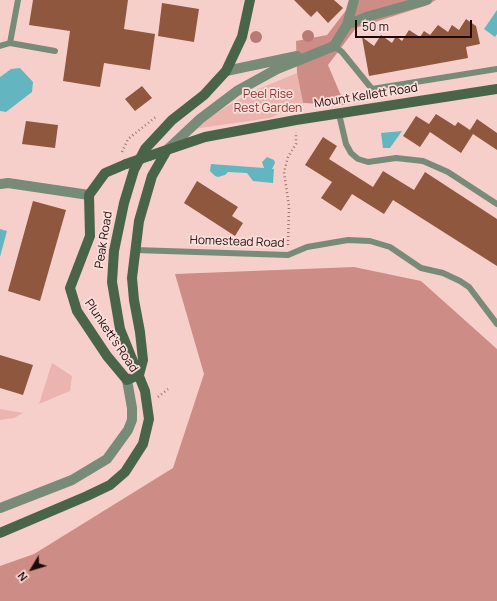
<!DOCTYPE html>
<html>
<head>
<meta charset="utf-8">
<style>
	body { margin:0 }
	#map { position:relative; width:497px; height:601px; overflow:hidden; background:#f7cfca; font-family:Manrope,sans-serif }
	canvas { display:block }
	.north { position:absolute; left:12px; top:549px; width:40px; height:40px; -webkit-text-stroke:3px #fbdfdc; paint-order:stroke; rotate:232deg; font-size:11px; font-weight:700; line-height:16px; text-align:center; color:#200a09 }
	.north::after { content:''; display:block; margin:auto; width:14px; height:18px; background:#200a09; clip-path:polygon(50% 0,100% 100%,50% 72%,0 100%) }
	.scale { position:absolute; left:355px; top:20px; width:117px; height:18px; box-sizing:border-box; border:2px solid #200a09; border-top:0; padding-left:5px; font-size:12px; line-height:14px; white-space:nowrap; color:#200a09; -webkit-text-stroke:3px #fbdfdc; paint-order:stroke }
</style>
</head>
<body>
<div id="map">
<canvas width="497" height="601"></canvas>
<div class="north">N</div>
<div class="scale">50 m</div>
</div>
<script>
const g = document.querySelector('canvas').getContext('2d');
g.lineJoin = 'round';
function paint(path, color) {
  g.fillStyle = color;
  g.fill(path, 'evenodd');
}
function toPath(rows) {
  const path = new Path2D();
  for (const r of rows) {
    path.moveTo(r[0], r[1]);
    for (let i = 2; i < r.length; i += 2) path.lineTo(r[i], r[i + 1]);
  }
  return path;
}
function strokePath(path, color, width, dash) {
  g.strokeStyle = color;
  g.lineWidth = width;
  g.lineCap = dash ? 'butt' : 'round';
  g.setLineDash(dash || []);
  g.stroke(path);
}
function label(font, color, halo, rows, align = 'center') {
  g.font = font + ' Manrope,sans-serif';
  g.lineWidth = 3.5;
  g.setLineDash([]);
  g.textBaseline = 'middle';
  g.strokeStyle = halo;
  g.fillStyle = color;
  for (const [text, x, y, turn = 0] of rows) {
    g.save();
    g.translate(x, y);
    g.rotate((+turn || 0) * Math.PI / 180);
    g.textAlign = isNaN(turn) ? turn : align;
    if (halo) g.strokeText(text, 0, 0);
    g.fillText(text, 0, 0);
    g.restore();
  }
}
paint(toPath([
	[297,73,303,103,270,118,193,129,211,116,251,92],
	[52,363,72,376,70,391,39,404],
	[0,409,23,413,14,418,0,420]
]), '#ebb4af');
paint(toPath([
	[354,0,436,0,425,6,356,28,328,65,345,105,303,103,297,73,296,41,327,35],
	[354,267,421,281,497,349,497,601,0,601,0,566,34,554,173,468,204,374,175,274]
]), '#ce8c86');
paint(toPath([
	[497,10,497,34,495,37,484,29],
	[20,68,33,82,32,92,6,112,0,111,0,77,11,69],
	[402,131,390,148,383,148,381,133],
	[267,157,274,160,275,163,272,169,274,169,273,183,253,181,247,173,228,172,225,175,218,177,215,176,210,171,211,164,264,168,262,162],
	[0,229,7,231,0,257]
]), '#63b6bf');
paint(toPath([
	[33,0,128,0,124,29,155,34,150,70,104,63,100,87,63,81,70,31,29,25],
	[294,0,334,0,343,8,328,23,317,11,311,17],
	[162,3,199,9,194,42,158,36],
	[466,19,476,26,480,44,466,47,468,58,369,76,362,37,374,46,381,35,392,43,396,36,402,41,409,30,420,37,424,31,430,35,438,25,448,32,452,25,459,30],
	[142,86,152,98,135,111,125,99],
	[436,114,455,126,458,122,470,130,477,119,497,133,497,150,473,134,461,153,430,132,420,147,403,136,416,116,429,124],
	[26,121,58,125,55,148,22,144],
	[323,137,337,146,329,159,373,187,383,171,414,190,425,172,497,219,497,266,393,200,384,214,352,194,341,211,321,198,332,182,305,165],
	[197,181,238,207,232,216,243,223,235,236,184,203],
	[33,201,66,210,40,301,8,291],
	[0,355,33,365,23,395,0,388]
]), '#8e573e');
strokePath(toPath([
	[122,152,128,139,157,116],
	[288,245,289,206,284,172,288,157,296,144,296,132],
	[158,397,168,389]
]), '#967673', 2.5, [1, 3]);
strokePath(toPath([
	[10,43,18,0],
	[0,46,10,43,55,51],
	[334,46,342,52,372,89,497,69],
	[339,114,346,144,351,153,358,159,368,162,396,158,423,161,448,172,497,204],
	[135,250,288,255,307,247,348,240,370,241,390,247,421,268,443,273,460,281,469,287,497,324]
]), '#788a78', 6);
strokePath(toPath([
	[347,25,366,17,427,0],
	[226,71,297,56],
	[167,150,200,119,237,91,277,69,334,46,347,25,354,0],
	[0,184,8,183,89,195],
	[0,508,72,480,107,459,128,430,132,420,132,408,127,380]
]), '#788a78', 10);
strokePath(toPath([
	[149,156,205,137,296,120,497,89],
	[126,164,105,173,89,195,90,236,70,288,77,311,107,356,127,380,139,375,143,360,140,332,134,300,132,278,139,221,152,176,167,150],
	[0,533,87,496,110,485,125,472,143,444,149,419,145,391,120,329,112,282,114,251,124,203,134,170,145,149,172,120,204,95,226,71,242,37,250,0]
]), '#4a644a', 10);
strokePath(toPath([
	[126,164,149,156]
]), '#4a644a', 10);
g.fillStyle = '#b97a76';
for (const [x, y] of [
	[308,36],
	[256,37]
]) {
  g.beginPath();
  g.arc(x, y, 6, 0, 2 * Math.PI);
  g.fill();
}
label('12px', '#863532', '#fbdfdc', [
	["Peel Rise",268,95],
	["Rest Garden",268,109]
]);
label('12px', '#200a09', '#fbdfdc', [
	["Mount Kellett Road",366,96,-9],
	["Peak Road",104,240,-81],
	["Homestead Road",237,242,2],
	["Plunkett's Road",111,336,56]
]);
</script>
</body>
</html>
